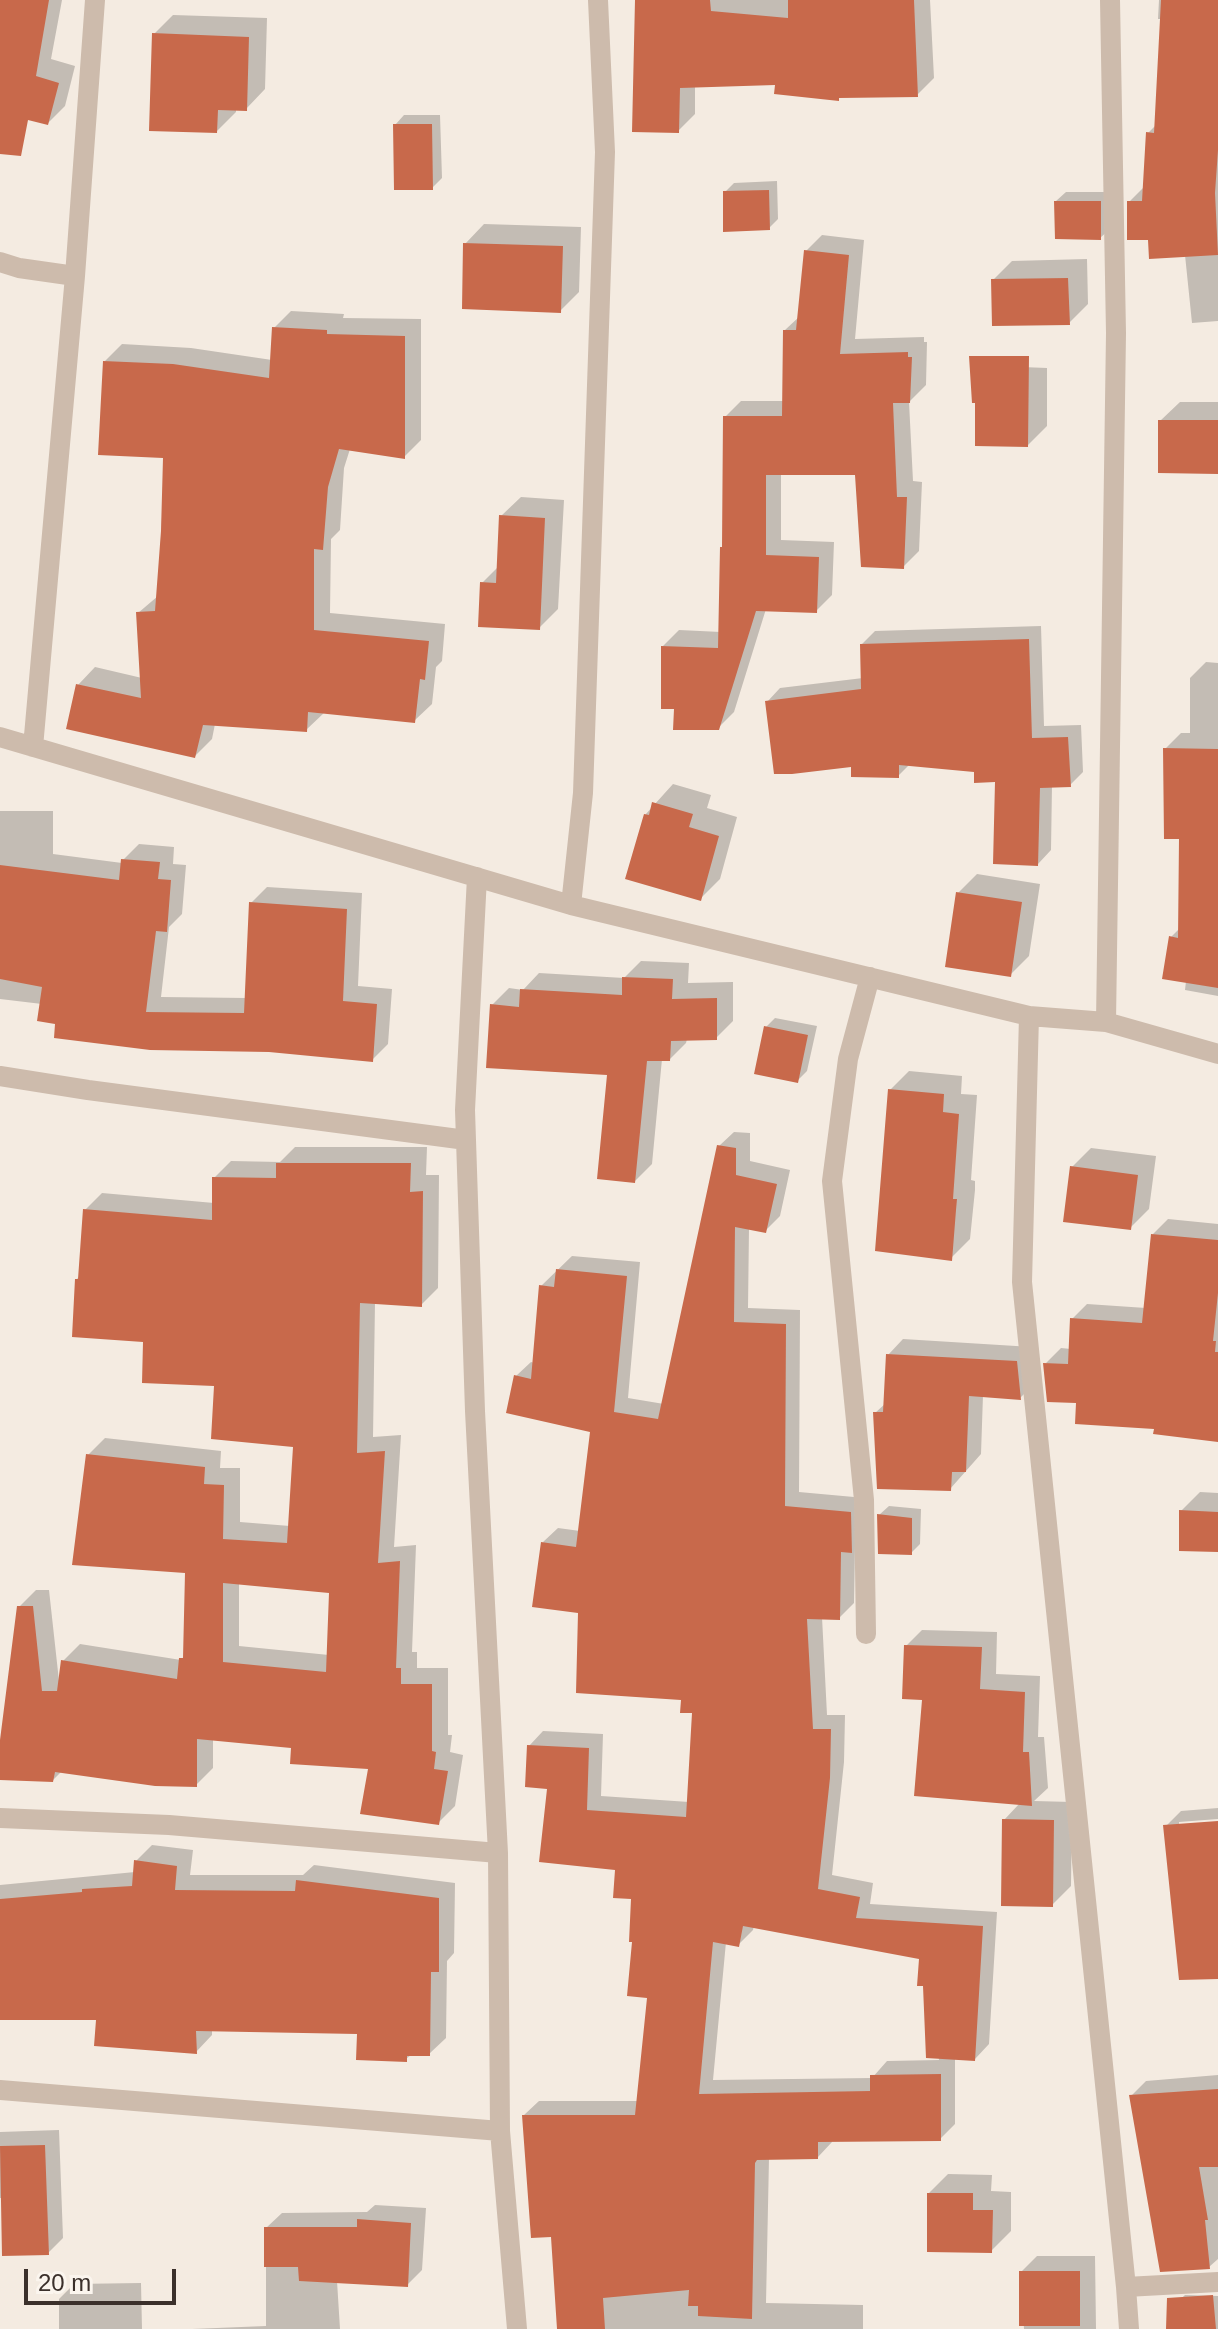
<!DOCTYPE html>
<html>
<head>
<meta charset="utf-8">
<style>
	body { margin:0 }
	#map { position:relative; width:1218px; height:2329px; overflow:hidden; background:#f4ebe1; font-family:Helvetica,sans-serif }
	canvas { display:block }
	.scale { position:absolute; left:24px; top:2269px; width:152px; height:36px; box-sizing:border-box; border:4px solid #3b302b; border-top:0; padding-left:10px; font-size:24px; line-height:28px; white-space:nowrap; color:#3b302b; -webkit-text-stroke:6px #fbf5ee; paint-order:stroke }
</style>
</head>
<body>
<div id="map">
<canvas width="1218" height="2329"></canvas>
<div class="scale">20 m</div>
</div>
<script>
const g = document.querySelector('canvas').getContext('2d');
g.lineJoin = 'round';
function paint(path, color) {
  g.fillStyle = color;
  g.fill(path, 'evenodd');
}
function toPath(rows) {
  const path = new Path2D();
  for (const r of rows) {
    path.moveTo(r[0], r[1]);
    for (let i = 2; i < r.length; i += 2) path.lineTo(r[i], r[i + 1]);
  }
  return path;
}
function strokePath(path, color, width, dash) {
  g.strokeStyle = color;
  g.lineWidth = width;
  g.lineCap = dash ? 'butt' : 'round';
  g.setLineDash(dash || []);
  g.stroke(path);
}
paint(toPath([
	[0,0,62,0,51,59,75,66,65,106,48,123,0,110],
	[639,0,930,0,934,78,917,95,841,96,838,99,777,83,695,86,695,114,678,131],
	[1159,0,1218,0,1218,321,1192,323,1185,255,1150,238,1129,202,1145,186,1148,133,1157,124,1162,19,1158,19],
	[173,15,267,18,265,89,246,109,236,108,236,112,217,131,154,34],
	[404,115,440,115,442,178,432,188,395,125],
	[777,181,778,219,769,228,725,192,734,183],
	[1066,192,1109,192,1110,229,1100,238,1056,201],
	[484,224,581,227,579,292,560,311,465,244],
	[822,235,864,240,855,339,924,337,924,342,927,342,926,385,909,402,913,481,922,482,919,551,903,567,857,473,781,473,781,540,834,542,832,595,816,611,766,609,734,712,718,728,676,707,663,646,679,630,721,632,724,545,725,417,741,401,784,401,785,330,800,316,806,251],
	[1087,259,1088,304,1069,323,993,280,1012,261],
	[291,311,344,314,343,318,421,319,421,440,404,457,350,449,344,468,340,530,331,539,330,613,445,624,442,661,436,667,432,704,414,721,325,712,306,730,215,724,212,739,195,756,78,685,95,667,142,678,138,613,158,596,165,457,105,361,122,344,191,348,272,360,274,328],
	[996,366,1047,368,1047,426,1028,445],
	[1180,402,1218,402,1218,472,1160,421],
	[521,497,564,500,558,609,539,628,482,583,499,566,501,516],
	[1041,626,1044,726,1081,725,1083,772,1070,785,1052,785,1051,850,1038,864,997,780,975,770,910,764,898,776,853,765,767,702,780,688,863,678,862,644,875,631],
	[1206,662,1218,663,1218,996,1185,990,1186,981,1171,937,1180,928,1181,837,1165,749,1181,733,1190,733,1190,678],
	[673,784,711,795,707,808,737,817,720,879,701,898,645,815],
	[0,811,53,811,53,854,122,863,123,860,139,844,174,847,173,864,186,865,182,914,169,927,161,997,247,998,251,903,267,887,362,893,358,986,392,989,388,1044,372,1060,57,1022,42,1004,0,999],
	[977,874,1040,884,1029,956,1010,975,958,893],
	[641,961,689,963,688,983,733,982,733,1021,716,1038,687,1039,686,1043,670,1059,662,1059,652,1164,635,1181,609,1073,492,1005,509,988,523,990,539,973,624,978],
	[775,1018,817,1026,807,1071,797,1081,766,1027],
	[909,1071,962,1076,961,1094,977,1095,971,1180,975,1181,975,1190,970,1239,951,1258,890,1090],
	[734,1132,750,1133,750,1161,790,1170,780,1216,765,1231,749,1228,748,1308,800,1310,799,1492,865,1498,855,1547,854,1603,839,1618,822,1617,827,1715,845,1715,844,1762,832,1875,873,1883,870,1904,997,1912,989,2044,975,2059,955,2058,955,2124,940,2139,832,2140,832,2142,818,2157,769,2158,766,2303,863,2305,863,2329,559,2329,553,2235,524,2115,539,2101,639,2101,649,1997,634,1940,633,1898,617,1868,549,1787,529,1746,543,1731,603,1734,601,1796,689,1802,694,1711,683,1698,580,1611,543,1542,558,1528,580,1531,592,1430,516,1376,531,1362,535,1363,541,1286,572,1256,640,1262,628,1398,664,1404,719,1146],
	[754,1926,921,1957,939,2060,887,2061,872,2078,713,2080,726,1942,738,1945,753,1930],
	[295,1147,427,1147,426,1175,439,1175,438,1288,421,1305,375,1302,373,1437,401,1435,394,1547,416,1545,412,1652,417,1652,417,1668,448,1668,448,1735,452,1735,450,1752,463,1755,455,1806,438,1823,370,1767,293,1746,213,1738,213,1768,196,1785,62,1771,53,1780,0,1778,0,1756,19,1607,36,1590,49,1590,59,1681,63,1661,80,1644,181,1660,185,1655,187,1571,88,1455,105,1438,221,1451,220,1468,240,1468,240,1522,290,1526,295,1445,216,1384,145,1340,77,1279,81,1275,85,1210,102,1193,214,1203,214,1178,231,1161,280,1162],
	[239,1582,331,1591,329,1655,239,1646],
	[1091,1148,1156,1156,1149,1209,1130,1228,1072,1167],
	[1168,1219,1218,1224,1218,1440,1156,1427,1078,1402,1046,1363,1061,1348,1071,1349,1072,1319,1087,1304,1146,1308,1153,1234],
	[903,1339,1032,1347,1035,1383,1020,1398,983,1395,981,1454,950,1489,875,1413,886,1403,888,1355],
	[1200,1492,1218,1493,1218,1550,1181,1511],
	[889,1506,921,1509,920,1544,911,1553,879,1515],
	[922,1630,997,1632,996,1674,1040,1676,1038,1737,1044,1737,1048,1788,1034,1801,1072,1802,1071,1886,1052,1905,1004,1820,1020,1803,924,1698,906,1646],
	[1218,1808,1218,1819,1179,1822,1179,1826,1218,1823,1218,1977,1166,1826,1181,1811],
	[152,1845,193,1850,190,1875,303,1875,314,1865,455,1883,454,1953,447,1961,446,2038,429,2054,412,2054,406,2059,359,2032,212,2029,212,2035,196,2052,98,2018,0,2018,0,1885,135,1872,136,1861],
	[1218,2075,1218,2259,1209,2267,1131,2096,1146,2081],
	[59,2130,63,2238,48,2253,2,2198,0,2198,0,2132],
	[948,2174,992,2175,991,2191,1011,2192,1011,2231,991,2251,929,2193],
	[375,2205,426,2208,422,2270,407,2285,337,2281,340,2329,192,2329,266,2326,266,2228,282,2213,367,2212],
	[1037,2256,1095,2256,1096,2329,1024,2329,1021,2272],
	[141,2283,142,2329,59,2329,59,2299,74,2284],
	[1185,2295,1218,2296,1218,2329,1168,2329,1168,2311]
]), '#0003');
paint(toPath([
	[0,0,49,0,36,76,59,83,48,125,28,120,21,156,0,154],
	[635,0,710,0,711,11,788,18,788,0,914,0,918,97,839,98,839,101,774,94,775,85,680,88,679,133,632,132],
	[1161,0,1218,0,1218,150,1215,193,1218,255,1149,259,1148,240,1127,240,1127,201,1142,201,1146,132,1154,133],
	[152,33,249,37,247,111,218,110,217,133,149,131],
	[393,124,432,124,433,190,394,190],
	[769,190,770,230,723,232,723,191],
	[1054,201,1101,201,1101,240,1055,239],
	[463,243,563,246,561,313,462,309],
	[804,250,849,255,840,354,908,352,908,357,912,357,910,403,893,403,897,497,907,497,904,569,861,567,855,475,766,475,766,555,819,557,817,613,756,611,719,730,673,730,674,709,661,709,661,646,718,648,720,547,722,547,723,416,782,416,783,330,796,330],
	[1068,278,1070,325,992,326,991,279],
	[272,327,327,330,327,334,405,336,405,459,339,449,328,487,323,550,314,549,314,630,429,641,425,680,420,679,415,723,308,712,307,732,203,725,195,758,66,729,76,684,141,698,136,612,155,611,161,531,163,458,98,455,103,361,173,364,269,378],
	[969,356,1029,356,1028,447,975,446,975,403,972,403],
	[1158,420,1218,420,1218,474,1158,473],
	[499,515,545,518,540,630,478,627,480,582,496,583],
	[1029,639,1032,738,1068,737,1071,787,1040,788,1038,866,993,864,995,782,974,783,974,772,899,765,899,778,851,777,851,767,792,774,774,774,765,701,861,689,860,644],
	[1163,748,1218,749,1218,988,1162,979,1169,936,1178,938,1179,839,1164,839],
	[652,802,693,814,689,827,719,836,701,901,625,879,644,814,649,815],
	[121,859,160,862,158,879,171,880,167,932,156,931,146,1012,244,1013,249,902,347,909,343,1001,377,1004,373,1062,269,1052,150,1050,54,1038,55,1024,37,1021,42,987,0,979,0,865,119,880],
	[956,892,1022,902,1011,977,945,967],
	[622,977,673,979,672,999,717,998,717,1040,671,1041,670,1061,647,1061,635,1183,597,1179,607,1075,486,1068,490,1004,519,1007,520,989,622,995],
	[764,1026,808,1035,798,1083,754,1074],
	[888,1089,944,1094,943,1112,959,1114,953,1199,957,1199,956,1210,952,1261,875,1251],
	[717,1145,736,1148,736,1175,777,1184,766,1233,735,1227,734,1322,786,1324,785,1506,851,1512,852,1553,841,1552,840,1620,807,1619,813,1729,831,1729,830,1778,818,1889,860,1897,856,1918,983,1926,975,2061,926,2058,923,1986,917,1986,919,1959,743,1926,739,1947,713,1942,699,2094,870,2091,870,2075,941,2074,941,2141,818,2142,818,2159,757,2160,755,2163,752,2319,698,2316,698,2306,688,2306,689,2290,603,2298,605,2329,557,2329,551,2237,531,2238,522,2115,635,2115,647,1998,627,1996,632,1942,629,1942,631,1899,613,1898,615,1870,539,1862,547,1789,525,1787,527,1745,589,1748,587,1810,686,1817,692,1713,680,1713,681,1700,576,1693,578,1613,532,1607,541,1542,576,1547,590,1432,506,1413,514,1375,531,1379,539,1285,554,1287,556,1269,627,1276,614,1412,658,1419],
	[276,1163,411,1163,410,1192,423,1191,422,1307,360,1303,357,1453,385,1451,378,1563,400,1561,396,1668,401,1668,401,1684,432,1684,432,1751,436,1752,434,1769,448,1771,439,1825,360,1814,368,1769,290,1764,291,1748,197,1739,197,1787,155,1786,55,1772,53,1782,0,1780,0,1740,17,1606,33,1606,42,1691,57,1691,61,1660,177,1679,179,1658,183,1658,185,1573,72,1565,86,1454,205,1467,204,1484,224,1485,223,1539,287,1543,293,1447,211,1439,214,1386,142,1383,143,1342,72,1337,75,1279,78,1279,83,1209,212,1220,212,1177,276,1178],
	[223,1583,329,1593,326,1672,223,1662],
	[1070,1166,1138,1175,1131,1230,1063,1222],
	[1151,1234,1218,1240,1218,1293,1213,1341,1216,1341,1215,1352,1218,1352,1218,1442,1153,1434,1154,1429,1075,1424,1076,1403,1047,1402,1043,1363,1068,1364,1070,1318,1142,1323],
	[886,1354,1017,1361,1021,1400,969,1396,966,1472,952,1472,951,1491,877,1489,873,1412,883,1412],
	[1179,1510,1218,1512,1218,1552,1179,1551],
	[877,1514,912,1518,912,1555,878,1554],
	[904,1645,982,1647,980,1689,1025,1692,1023,1752,1029,1752,1032,1806,914,1796,922,1700,902,1699],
	[1002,1819,1054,1820,1053,1907,1001,1906],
	[1218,1821,1218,1979,1179,1980,1163,1825],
	[134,1860,177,1866,175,1890,295,1891,296,1880,439,1898,439,1972,431,1972,430,2056,407,2056,407,2062,356,2060,357,2034,196,2031,197,2054,94,2046,96,2020,0,2020,0,1899,82,1892,82,1889,132,1886],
	[1218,2089,1218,2167,1199,2167,1208,2220,1205,2220,1210,2269,1160,2272,1129,2095],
	[45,2145,49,2255,2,2256,0,2146],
	[927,2193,973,2193,973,2210,993,2210,992,2253,927,2252],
	[357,2219,411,2223,408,2287,299,2281,298,2267,264,2267,264,2227,357,2227],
	[1019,2271,1080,2271,1080,2326,1019,2326],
	[1213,2295,1216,2329,1166,2329,1167,2298]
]), '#c8694b');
strokePath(toPath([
	[0,262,19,268,75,276],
	[0,737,571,905,1029,1016,1106,1022,1218,1054],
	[33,747,75,276,95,0],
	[477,877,465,1110,475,1411,498,1853,500,2131,517,2329],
	[571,905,583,793,605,152,598,0],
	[1029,1016,1022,1282,1126,2287],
	[1106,1022,1116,333,1110,0],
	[0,1076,88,1090,466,1140],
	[866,1634,864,1500,832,1181,848,1059,870,977],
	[0,1818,169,1825,498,1853],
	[0,2090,500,2131],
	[1129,2329,1126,2287,1218,2282]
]), '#cdbbac', 20);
</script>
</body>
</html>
